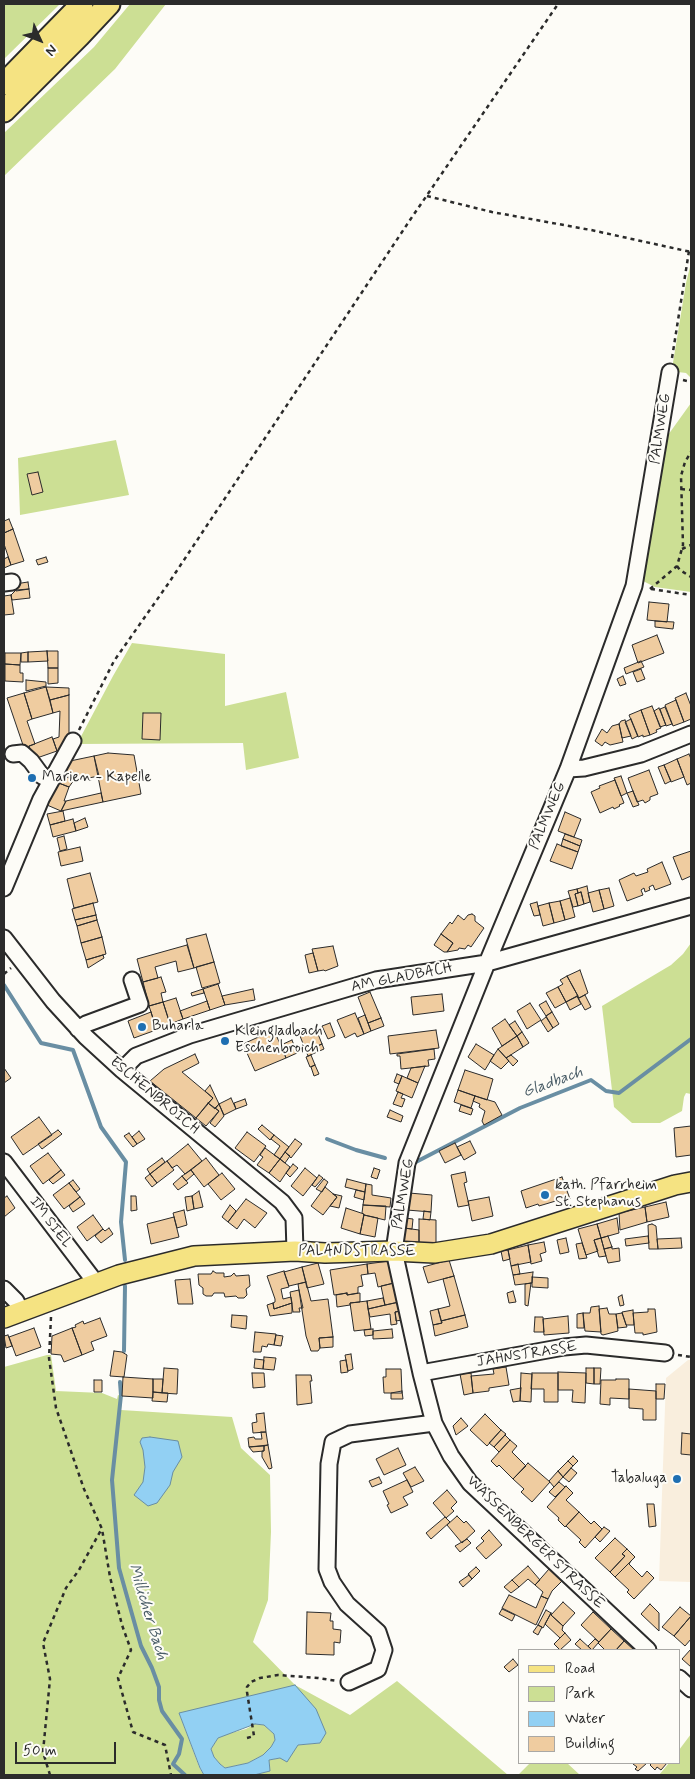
<!DOCTYPE html>
<html>
<head>
<meta charset="utf-8">
<style>
	body { margin:0 }
	#map { position:relative; width:695px; height:1779px; overflow:hidden; background:#fdfcf7; font-family:Mynerve,sans-serif }
	canvas { display:block }
	.frame { position:absolute; inset:0; border:5px solid #2b2b2b; pointer-events:none }
	.legend { position:absolute; left:518px; top:1649px; width:162px; height:115px; box-sizing:border-box; background:#fdfcf7; border:1px solid #a9a8a5; margin:0; padding:6px 9px; list-style:none; font-size:15px; color:#2b2b2b }
	.legend li { display:flex; align-items:center; gap:10px; height:25px }
	.legend b { width:25px; border:1px solid #a9a8a5 }
	.north { position:absolute; left:15px; top:15px; width:50px; height:50px; -webkit-text-stroke:4px #fdfcf7; paint-order:stroke; rotate:133deg; font-size:14px; font-weight:700; line-height:20px; text-align:center; color:#2b2b2b }
	.north::after { content:''; display:block; margin:auto; width:18px; height:22px; background:#2b2b2b; clip-path:polygon(50% 0,100% 100%,50% 72%,0 100%) }
	.scale { position:absolute; left:15px; top:1742px; width:101px; height:22px; box-sizing:border-box; border:2px solid #2b2b2b; border-top:0; padding-left:6px; font-size:15px; line-height:18px; white-space:nowrap; color:#2b2b2b; -webkit-text-stroke:4px #fdfcf7; paint-order:stroke }
</style>
</head>
<body>
<div id="map">
<canvas width="695" height="1779"></canvas>
<div class="frame"></div>
<ul class="legend">
<li><b style="height:6px;background:#f5e382"></b>Road</li>
<li><b style="height:14px;background:#ccdf94"></b>Park</li>
<li><b style="height:14px;background:#92d0f3"></b>Water</li>
<li><b style="height:14px;background:#efcca0"></b>Building</li>
</ul>
<div class="north">N</div>
<div class="scale">50 m</div>
</div>
<script>
const g = document.querySelector('canvas').getContext('2d');
g.lineJoin = 'round';
function paint(path, color) {
  g.fillStyle = color;
  g.fill(path, 'evenodd');
}
function toPath(rows) {
  const path = new Path2D();
  for (const r of rows) {
    path.moveTo(r[0], r[1]);
    for (let i = 2; i < r.length; i += 2) path.lineTo(r[i], r[i + 1]);
  }
  return path;
}
function strokePath(path, color, width, dash) {
  g.strokeStyle = color;
  g.lineWidth = width;
  g.lineCap = dash ? 'butt' : 'round';
  g.setLineDash(dash || []);
  g.stroke(path);
}
function label(font, color, halo, rows, align = 'center') {
  g.font = font + ' Mynerve,sans-serif';
  g.lineWidth = 4;
  g.setLineDash([]);
  g.textBaseline = 'middle';
  g.strokeStyle = halo;
  g.fillStyle = color;
  for (const [text, x, y, turn = 0] of rows) {
    g.save();
    g.translate(x, y);
    g.rotate((+turn || 0) * Math.PI / 180);
    g.textAlign = isNaN(turn) ? turn : align;
    if (halo) g.strokeText(text, 0, 0);
    g.fillText(text, 0, 0);
    g.restore();
  }
}
paint(toPath([
	[688,1360,691,1360,691,1582,659,1581,666,1378]
]), '#f9eedd');
paint(toPath([
	[4,4,60,4,4,59],
	[130,4,166,4,115,69,4,176,4,133,94,47],
	[691,263,691,386,690,377,686,373,678,372,671,375,686,283],
	[691,403,691,592,655,587,643,581,641,577,663,442],
	[116,440,129,495,20,515,18,458],
	[132,643,225,654,225,706,286,692,299,758,246,770,243,743,77,744,113,676],
	[691,943,691,1094,686,1093,684,1097,682,1111,660,1123,632,1123,614,1107,602,1006,671,965,683,954],
	[47,1355,51,1355,56,1391,102,1393,117,1399,118,1395,122,1396,121,1410,232,1417,241,1448,270,1475,271,1532,268,1600,253,1642,295,1685,350,1715,397,1681,508,1775,254,1775,270,1771,269,1760,280,1758,298,1745,320,1743,316,1709,179,1713,200,1769,204,1775,4,1775,4,1367],
	[255,1724,264,1725,274,1734,275,1740,271,1747,263,1755,248,1763,225,1768,220,1764,214,1757,211,1749,218,1738,227,1734,246,1729],
	[691,1734,691,1775,659,1775,669,1763,679,1763,679,1750],
	[530,1763,567,1763,580,1775,518,1775]
]), '#ccdf94');
const water = toPath([
	[150,1437,178,1441,182,1457,173,1472,170,1485,157,1503,148,1506,134,1495,143,1482,145,1467,143,1450,140,1442,142,1438,150,1437],
	[295,1685,316,1709,326,1733,320,1743,298,1745,287,1762,280,1758,269,1760,270,1771,254,1775,204,1775,200,1768,179,1713,295,1685],
	[255,1724,264,1725,274,1734,275,1740,271,1747,263,1755,248,1763,225,1768,220,1764,214,1757,211,1749,218,1738,255,1724]
]);
paint(water, '#92d0f3');
strokePath(water, '#698ea3', 1);
strokePath(toPath([
	[4,985,41,1043,73,1050,101,1127,126,1162,121,1222,125,1260],
	[327,1139,356,1150,385,1158],
	[414,1163,520,1108,591,1080,606,1091,619,1093,691,1039],
	[124,1351,125,1286],
	[120,1382,121,1395,112,1480,119,1568,141,1646,152,1668,159,1687,159,1700,162,1711,182,1739,179,1754,173,1764,185,1775]
]), '#698ea3', 4);
const building = toPath([
	[38,472,43,492,32,495,27,474,38,472],
	[9,519,13,529,4,533,4,521,9,519],
	[13,529,24,561,11,565,4,544,4,533,13,529],
	[8,557,11,565,4,568,4,559,8,557],
	[46,557,48,562,38,565,36,560,46,557],
	[28,582,29,589,16,591,15,584,28,582],
	[29,589,30,598,12,600,11,595,16,590,29,589],
	[11,595,14,614,4,615,4,596,11,595],
	[649,602,669,604,667,622,647,620,649,602],
	[655,621,674,622,673,629,655,627,655,621],
	[657,635,664,653,638,663,632,645,657,635],
	[47,651,48,661,28,662,28,652,47,651],
	[47,651,58,651,58,668,48,668,47,651],
	[28,652,28,662,21,662,21,653,28,652],
	[5,653,21,653,20,665,5,664,5,653],
	[641,661,644,667,626,674,624,668,641,661],
	[5,664,20,665,20,673,23,673,23,682,5,681,5,664],
	[48,668,58,668,58,683,48,684,48,668],
	[641,669,645,679,637,682,633,672,641,669],
	[623,676,626,684,620,686,617,679,623,676],
	[26,680,46,682,46,686,26,691,26,680],
	[46,687,69,688,69,695,50,700,46,687],
	[46,687,53,713,32,719,24,693,46,687],
	[24,693,32,719,27,721,35,744,24,748,7,698,24,693],
	[686,693,691,706,691,719,684,722,675,698,686,693],
	[69,695,69,742,57,751,53,739,59,737,60,711,53,713,50,700,69,695],
	[676,700,684,722,673,726,665,705,676,700],
	[652,706,661,728,656,730,657,732,650,735,641,710,652,706],
	[665,707,672,724,666,726,660,709,665,707],
	[659,708,666,725,660,727,654,711,659,708],
	[641,710,650,735,643,737,643,735,638,737,629,715,641,710],
	[143,713,161,713,160,740,142,739,143,713],
	[631,719,638,736,632,739,625,722,631,719],
	[625,720,631,736,622,738,619,724,621,721,625,720],
	[619,724,623,742,610,745,605,742,602,746,595,741,602,729,607,733,612,726,619,724],
	[52,737,57,751,34,759,29,746,52,737],
	[108,753,134,755,141,794,103,802,94,756,108,753],
	[689,754,691,759,691,783,687,785,677,759,689,754],
	[94,756,99,776,78,780,61,775,70,761,94,756],
	[677,759,684,777,671,782,664,765,677,759],
	[664,765,671,781,665,784,658,767,664,765],
	[649,770,658,794,650,797,650,800,645,803,643,800,637,802,628,778,649,770],
	[61,775,74,780,69,787,56,782,61,775],
	[621,776,627,793,621,796,614,778,621,776],
	[615,780,624,803,619,805,620,806,614,809,613,807,600,813,591,792,600,788,599,786,615,780],
	[56,782,69,787,64,801,66,801,61,811,47,805,56,782],
	[633,791,639,805,633,807,627,793,633,791],
	[101,793,103,802,61,811,66,801,101,793],
	[63,811,65,821,50,825,47,814,63,811],
	[565,812,581,819,574,837,558,831,565,812],
	[85,818,88,827,76,831,74,823,85,818],
	[73,819,76,831,53,837,50,825,73,819],
	[565,834,582,840,580,846,563,839,565,834],
	[64,836,67,849,60,851,57,838,64,836],
	[563,839,580,846,578,852,561,846,563,839],
	[557,844,578,852,572,869,550,861,557,844],
	[80,847,83,861,61,866,58,852,80,847],
	[691,851,691,876,682,880,673,857,691,851],
	[662,862,671,884,655,890,653,885,649,887,650,890,645,892,644,888,641,890,643,895,627,901,619,880,634,873,636,876,648,872,647,869,662,862],
	[90,873,98,902,74,908,67,879,90,873],
	[587,886,590,902,584,904,581,892,578,893,577,889,587,886],
	[609,888,614,906,604,909,599,890,609,888],
	[577,889,578,893,575,894,578,906,573,907,568,891,577,889],
	[599,890,604,909,593,912,588,893,599,890],
	[581,892,584,904,578,906,575,894,581,892],
	[570,898,575,917,565,920,560,901,570,898],
	[560,901,565,920,554,923,549,903,560,901],
	[537,902,540,915,534,916,530,904,537,902],
	[93,903,96,915,75,920,72,909,93,903],
	[549,903,554,923,543,926,538,906,549,903],
	[472,914,475,916,475,921,484,928,471,947,468,945,465,949,459,948,458,950,447,952,453,943,441,934,450,922,452,924,458,915,464,920,468,915,472,914],
	[96,915,97,920,77,926,75,920,96,915],
	[97,920,102,937,81,943,77,926,97,920],
	[206,934,214,962,194,968,186,939,206,934],
	[441,934,453,943,447,952,444,952,434,945,441,934],
	[102,937,106,954,86,960,81,943,102,937],
	[187,945,194,968,178,972,176,961,155,967,158,978,143,982,137,959,187,945],
	[333,946,338,966,325,971,324,970,318,971,312,949,333,946],
	[313,953,318,971,309,973,305,955,313,953],
	[103,955,104,958,88,968,86,960,103,955],
	[214,962,220,983,202,988,196,967,214,962],
	[580,970,588,993,579,998,567,976,580,970],
	[567,976,578,996,566,1002,558,987,563,984,560,980,567,976],
	[161,977,166,992,161,993,163,1002,149,1006,143,982,161,977],
	[218,984,225,1005,210,1010,203,989,218,984],
	[558,987,566,1002,555,1008,546,993,558,987],
	[203,989,204,993,192,996,191,993,203,989],
	[253,989,255,1000,225,1005,222,996,253,989],
	[370,992,381,1018,368,1023,358,997,370,992],
	[442,994,444,1011,413,1015,411,997,442,994],
	[585,995,591,1007,585,1010,577,996,579,998,585,995],
	[577,996,581,1004,570,1010,566,1002,577,996],
	[176,998,183,1019,170,1024,163,1002,176,998],
	[207,1001,210,1010,183,1019,180,1011,207,1001],
	[546,1001,552,1012,546,1016,539,1005,546,1001],
	[163,1002,170,1024,157,1030,149,1006,163,1002],
	[530,1003,541,1020,527,1029,517,1011,530,1003],
	[151,1012,156,1030,134,1038,128,1021,151,1012],
	[552,1012,559,1024,553,1028,546,1016,552,1012],
	[355,1013,364,1034,357,1037,355,1033,345,1038,337,1020,355,1013],
	[365,1015,371,1031,364,1034,358,1018,365,1015],
	[546,1017,553,1028,548,1032,541,1021,546,1017],
	[381,1018,384,1026,371,1031,368,1023,381,1018],
	[505,1019,517,1036,502,1046,492,1028,505,1019],
	[515,1021,522,1032,517,1036,509,1025,515,1021],
	[330,1023,335,1036,328,1039,322,1026,330,1023],
	[316,1029,322,1044,306,1051,300,1036,316,1029],
	[274,1030,286,1058,255,1071,243,1044,274,1030],
	[436,1030,439,1048,390,1054,388,1036,436,1030],
	[522,1032,529,1043,523,1047,517,1036,522,1032],
	[517,1036,523,1047,506,1058,498,1049,517,1036],
	[292,1040,297,1053,286,1058,281,1045,292,1040],
	[322,1044,324,1049,308,1056,306,1051,322,1044],
	[476,1044,494,1055,485,1070,468,1057,476,1044],
	[434,1049,435,1059,428,1060,429,1066,401,1069,400,1056,397,1056,397,1054,434,1049],
	[498,1049,509,1061,501,1069,490,1061,498,1049],
	[195,1054,199,1063,182,1072,213,1098,196,1118,150,1081,164,1069,195,1054],
	[311,1055,315,1065,310,1067,306,1057,311,1055],
	[511,1055,518,1061,513,1066,506,1058,511,1055],
	[315,1065,319,1074,314,1076,311,1067,315,1065],
	[425,1066,418,1083,407,1078,411,1068,425,1066],
	[4,1068,11,1078,4,1083,4,1068],
	[465,1070,493,1079,487,1100,458,1090,465,1070],
	[397,1074,402,1076,399,1084,394,1082,397,1074],
	[402,1076,418,1083,412,1098,396,1091,402,1076],
	[210,1085,219,1104,215,1109,208,1103,213,1098,205,1091,210,1085],
	[458,1090,475,1096,471,1108,454,1102,458,1090],
	[398,1092,403,1094,401,1098,405,1099,402,1107,393,1104,398,1092],
	[475,1096,495,1102,502,1115,484,1125,482,1121,485,1111,479,1107,480,1104,473,1101,475,1096],
	[231,1098,236,1109,224,1115,219,1104,231,1098],
	[245,1099,247,1105,236,1109,234,1103,245,1099],
	[208,1103,219,1111,206,1126,196,1118,208,1103],
	[219,1104,224,1116,215,1127,210,1123,219,1111,215,1108,219,1104],
	[461,1105,473,1109,471,1115,459,1111,461,1105],
	[390,1110,403,1116,401,1122,387,1117,390,1110],
	[39,1117,52,1135,23,1155,11,1137,39,1117],
	[262,1125,274,1135,270,1140,258,1129,262,1125],
	[691,1126,691,1155,676,1157,674,1128,691,1126],
	[58,1130,62,1134,42,1149,38,1144,58,1130],
	[139,1131,145,1139,137,1144,132,1137,139,1131],
	[247,1132,266,1146,254,1162,235,1148,247,1132],
	[129,1133,137,1144,133,1147,124,1136,129,1133],
	[274,1135,289,1147,280,1159,274,1155,280,1146,271,1139,274,1135],
	[295,1139,302,1144,291,1158,285,1152,295,1139],
	[470,1141,476,1153,464,1160,457,1147,470,1141],
	[455,1143,461,1155,445,1163,439,1151,455,1143],
	[188,1144,202,1161,185,1174,177,1165,172,1168,167,1161,188,1144],
	[265,1148,280,1159,269,1173,257,1165,263,1157,260,1155,265,1148],
	[285,1152,290,1156,285,1163,280,1159,285,1152],
	[48,1153,61,1170,43,1184,30,1166,48,1153],
	[162,1158,165,1162,150,1174,147,1169,162,1158],
	[206,1158,219,1175,204,1187,191,1170,206,1158],
	[280,1159,290,1167,280,1182,269,1173,280,1159],
	[167,1161,174,1170,157,1183,150,1174,167,1161],
	[293,1164,298,1168,290,1177,286,1173,293,1164],
	[305,1168,317,1178,303,1196,291,1186,305,1168],
	[374,1168,380,1170,377,1179,371,1177,374,1168],
	[61,1170,65,1175,53,1184,49,1180,61,1170],
	[191,1170,194,1174,186,1181,182,1176,191,1170],
	[465,1172,467,1182,464,1183,469,1205,458,1207,451,1175,465,1172],
	[222,1173,235,1189,221,1200,208,1184,222,1173],
	[150,1174,157,1183,152,1187,145,1178,150,1174],
	[319,1175,323,1178,315,1187,312,1185,319,1175],
	[182,1176,188,1183,178,1190,173,1184,182,1176],
	[562,1177,570,1199,560,1203,559,1200,539,1206,538,1204,526,1208,521,1191,562,1177],
	[324,1179,328,1182,322,1192,316,1189,324,1179],
	[347,1179,366,1184,365,1192,345,1187,347,1179],
	[73,1180,80,1189,76,1192,69,1183,73,1180],
	[69,1183,80,1197,64,1209,53,1195,69,1183],
	[366,1184,372,1185,372,1195,391,1198,390,1207,363,1205,366,1184],
	[325,1187,337,1197,323,1215,311,1206,325,1187],
	[356,1190,365,1192,364,1200,354,1197,356,1190],
	[199,1191,203,1207,194,1209,192,1196,199,1191],
	[409,1193,432,1195,431,1212,407,1210,409,1193],
	[333,1194,342,1196,339,1208,330,1206,337,1197,333,1194],
	[7,1196,15,1208,4,1217,4,1198,7,1196],
	[131,1196,136,1196,137,1210,131,1211,131,1196],
	[192,1196,194,1209,187,1211,185,1197,192,1196],
	[80,1197,85,1204,73,1212,69,1206,80,1197],
	[489,1197,493,1216,472,1221,468,1201,489,1197],
	[246,1199,267,1213,255,1228,244,1219,237,1229,228,1222,246,1199],
	[666,1202,669,1217,647,1222,645,1207,666,1202],
	[230,1205,236,1211,228,1222,222,1217,230,1205],
	[363,1205,386,1206,385,1220,364,1215,362,1213,363,1205],
	[645,1207,647,1222,620,1230,619,1213,645,1207],
	[346,1208,364,1214,360,1234,341,1228,346,1208],
	[184,1210,187,1225,177,1228,173,1213,184,1210],
	[424,1211,431,1212,430,1220,423,1219,424,1211],
	[93,1215,103,1229,87,1241,77,1227,93,1215],
	[364,1215,378,1218,375,1237,360,1234,364,1215],
	[174,1217,179,1237,151,1244,147,1224,174,1217],
	[405,1218,413,1219,412,1229,404,1228,405,1218],
	[617,1218,619,1233,601,1238,597,1224,617,1218],
	[419,1219,436,1220,436,1244,419,1244,419,1219],
	[597,1224,601,1238,594,1240,598,1251,586,1255,578,1229,597,1224],
	[652,1224,656,1226,658,1249,649,1249,648,1225,652,1224],
	[109,1228,113,1234,101,1243,95,1236,103,1229,105,1231,109,1228],
	[404,1228,419,1230,419,1244,401,1241,404,1228],
	[608,1236,612,1247,604,1249,601,1238,608,1236],
	[648,1236,649,1243,626,1246,625,1239,648,1236],
	[566,1238,569,1252,560,1254,557,1240,566,1238],
	[601,1238,606,1256,599,1257,594,1240,601,1238],
	[681,1238,682,1248,658,1249,657,1239,681,1238],
	[544,1242,546,1252,540,1254,542,1261,531,1264,528,1245,544,1242],
	[582,1243,587,1258,579,1259,576,1244,582,1243],
	[528,1245,531,1262,511,1266,508,1250,528,1245],
	[612,1247,612,1249,619,1248,620,1261,608,1263,604,1249,612,1247],
	[508,1250,510,1259,503,1261,501,1251,508,1250],
	[449,1260,454,1276,428,1283,423,1267,449,1260],
	[389,1261,394,1283,378,1287,375,1273,368,1274,367,1264,389,1261],
	[318,1263,324,1284,307,1288,302,1267,318,1263],
	[367,1264,368,1274,361,1275,363,1286,358,1287,358,1293,347,1295,347,1293,334,1295,330,1270,367,1264],
	[518,1264,520,1274,513,1275,511,1266,518,1264],
	[302,1267,306,1282,289,1286,284,1272,302,1267],
	[213,1271,216,1273,224,1273,224,1277,231,1276,234,1273,236,1276,249,1275,250,1286,246,1289,247,1295,244,1298,238,1298,236,1296,225,1297,224,1293,214,1293,212,1296,206,1296,203,1294,203,1288,199,1285,198,1274,211,1274,213,1271],
	[284,1271,289,1287,281,1289,283,1299,291,1297,292,1303,274,1309,273,1303,275,1302,275,1299,267,1276,284,1271],
	[533,1272,532,1283,515,1285,513,1275,533,1272],
	[454,1276,465,1315,441,1321,438,1309,450,1306,443,1279,454,1276],
	[532,1277,548,1278,548,1288,532,1287,532,1277],
	[190,1279,193,1304,178,1304,175,1280,190,1279],
	[306,1282,311,1301,328,1299,333,1337,319,1338,320,1348,318,1351,311,1351,306,1336,298,1284,306,1282],
	[394,1283,399,1302,385,1305,381,1286,394,1283],
	[531,1283,528,1306,525,1305,525,1284,531,1283],
	[299,1290,303,1308,299,1308,300,1312,293,1312,290,1292,299,1290],
	[513,1291,516,1302,509,1303,507,1293,513,1291],
	[347,1293,347,1295,360,1293,360,1302,350,1303,350,1305,337,1307,336,1295,347,1293],
	[622,1295,624,1305,620,1306,618,1297,622,1295],
	[383,1298,385,1305,368,1309,367,1301,383,1298],
	[367,1301,371,1329,354,1331,350,1303,367,1301],
	[399,1302,401,1311,395,1312,397,1324,391,1325,390,1314,370,1317,368,1309,399,1302],
	[273,1303,274,1309,292,1303,292,1313,270,1316,267,1305,273,1303],
	[599,1306,601,1332,585,1331,583,1313,590,1313,591,1307,599,1306],
	[607,1308,609,1314,616,1314,618,1331,603,1335,601,1334,599,1309,607,1308],
	[438,1309,442,1323,433,1325,430,1311,438,1309],
	[648,1309,655,1309,657,1332,643,1335,643,1333,635,1333,633,1313,648,1312,648,1309],
	[633,1310,634,1325,626,1325,622,1312,633,1310],
	[401,1311,402,1320,396,1321,395,1312,401,1311],
	[583,1313,584,1328,577,1328,577,1314,583,1313],
	[622,1313,627,1327,618,1328,616,1314,622,1313],
	[232,1315,247,1316,246,1329,231,1327,232,1315],
	[465,1315,468,1327,435,1336,433,1325,442,1323,441,1321,465,1315],
	[568,1316,569,1333,544,1335,543,1319,568,1316],
	[535,1317,543,1317,544,1332,534,1332,535,1317],
	[100,1318,107,1336,91,1342,94,1350,82,1355,72,1328,76,1327,75,1325,83,1321,84,1324,100,1318],
	[34,1328,41,1347,16,1356,9,1337,34,1328],
	[72,1328,82,1355,64,1362,61,1355,51,1354,52,1336,72,1328],
	[373,1329,373,1335,365,1336,364,1330,373,1329],
	[392,1329,393,1338,373,1339,373,1331,392,1329],
	[255,1332,276,1334,274,1345,268,1344,267,1347,262,1346,261,1352,253,1352,255,1332],
	[8,1335,12,1346,6,1348,4,1336,8,1335],
	[276,1335,283,1336,281,1346,274,1345,276,1335],
	[333,1337,333,1347,320,1348,319,1338,333,1337],
	[114,1351,122,1352,127,1355,124,1377,110,1376,114,1351],
	[351,1354,353,1369,348,1371,345,1355,351,1354],
	[264,1357,276,1358,274,1370,263,1369,264,1357],
	[255,1359,264,1360,263,1369,254,1368,255,1359],
	[346,1360,348,1372,341,1373,340,1361,346,1360],
	[506,1367,509,1385,489,1388,489,1391,473,1393,471,1376,494,1374,493,1369,506,1367],
	[164,1368,178,1369,177,1394,162,1393,164,1368],
	[586,1368,594,1368,594,1384,586,1383,586,1368],
	[594,1368,601,1368,600,1384,594,1384,594,1368],
	[386,1369,401,1369,402,1393,384,1393,383,1377,386,1377,386,1369],
	[558,1372,586,1373,585,1403,572,1402,573,1390,558,1390,558,1372],
	[252,1373,264,1373,265,1387,253,1388,252,1373],
	[471,1373,473,1393,464,1395,460,1374,471,1373],
	[521,1373,532,1374,531,1402,520,1401,521,1373],
	[532,1373,558,1373,558,1402,544,1402,544,1389,531,1389,532,1373],
	[296,1375,311,1375,312,1381,310,1381,312,1403,297,1405,296,1375],
	[123,1377,153,1379,153,1398,122,1396,123,1377],
	[153,1379,163,1379,162,1393,153,1392,153,1379],
	[616,1379,629,1379,629,1399,610,1398,610,1405,600,1404,601,1380,616,1380,616,1379],
	[94,1380,102,1380,102,1392,94,1392,94,1380],
	[656,1384,665,1384,664,1399,656,1399,656,1384],
	[521,1388,520,1401,513,1402,510,1390,521,1388],
	[629,1389,656,1391,656,1420,643,1420,643,1409,629,1408,629,1389],
	[402,1391,403,1399,391,1399,391,1393,402,1391],
	[153,1392,168,1393,167,1402,152,1401,153,1392],
	[264,1413,266,1432,253,1433,252,1423,257,1422,256,1414,264,1413],
	[485,1414,501,1430,487,1446,470,1430,485,1414],
	[461,1418,468,1426,456,1435,453,1426,461,1418],
	[501,1430,506,1434,494,1447,489,1443,501,1430],
	[261,1432,266,1432,268,1445,249,1447,248,1438,254,1437,255,1439,262,1439,261,1432],
	[682,1433,691,1434,691,1455,681,1454,682,1433],
	[505,1435,510,1440,499,1452,494,1447,505,1435],
	[510,1440,517,1446,512,1452,526,1466,513,1479,499,1465,497,1467,491,1461,510,1440],
	[268,1445,272,1468,269,1469,262,1457,262,1451,264,1451,264,1446,268,1445],
	[264,1446,264,1451,253,1452,249,1447,264,1446],
	[398,1448,406,1465,384,1475,376,1459,398,1448],
	[573,1456,578,1461,573,1466,568,1461,573,1456],
	[568,1461,573,1466,563,1477,558,1471,568,1461],
	[528,1463,550,1482,532,1502,521,1492,524,1489,513,1479,528,1463],
	[415,1467,424,1481,411,1487,403,1473,415,1467],
	[571,1468,577,1473,569,1482,563,1477,571,1468],
	[558,1471,563,1477,554,1487,549,1481,558,1471],
	[379,1477,382,1483,372,1487,369,1481,379,1477],
	[407,1480,413,1492,403,1497,408,1505,391,1513,387,1505,389,1504,383,1491,407,1480],
	[559,1482,565,1487,555,1497,549,1492,559,1482],
	[566,1486,573,1493,566,1500,579,1512,565,1527,558,1520,559,1518,547,1507,566,1486],
	[447,1490,457,1502,451,1508,454,1511,446,1518,433,1503,447,1490],
	[647,1504,654,1504,656,1526,649,1527,647,1504],
	[579,1512,591,1524,594,1521,602,1529,585,1548,579,1542,581,1540,566,1526,579,1512],
	[457,1516,464,1523,466,1521,475,1531,462,1543,447,1525,457,1516],
	[445,1517,450,1522,431,1539,426,1533,445,1517],
	[604,1527,610,1531,600,1542,595,1537,604,1527],
	[489,1530,502,1545,486,1559,476,1548,484,1541,481,1538,489,1530],
	[615,1538,627,1549,622,1554,625,1556,610,1572,595,1558,615,1538],
	[467,1539,471,1543,460,1552,455,1546,467,1539],
	[627,1549,635,1557,615,1577,610,1572,625,1556,622,1554,627,1549],
	[631,1561,629,1564,642,1577,647,1571,654,1578,634,1599,627,1592,629,1590,615,1577,631,1561],
	[528,1566,540,1580,535,1585,528,1579,519,1587,512,1580,528,1566],
	[476,1567,480,1571,472,1579,468,1574,476,1567],
	[549,1569,562,1581,552,1591,548,1599,541,1596,543,1592,535,1585,549,1569],
	[469,1575,472,1579,463,1587,459,1582,469,1575],
	[512,1580,519,1587,511,1593,504,1587,512,1580],
	[509,1595,536,1608,541,1596,548,1599,536,1625,502,1608,509,1595],
	[563,1602,575,1613,563,1626,551,1615,563,1602],
	[650,1604,659,1613,659,1631,641,1614,650,1604],
	[680,1607,691,1616,674,1636,662,1627,680,1607],
	[502,1609,515,1615,512,1621,499,1614,502,1609],
	[546,1610,551,1613,543,1628,538,1625,546,1610],
	[307,1612,331,1613,330,1621,333,1621,333,1629,341,1630,340,1643,334,1642,334,1655,306,1654,307,1612],
	[593,1612,611,1629,599,1642,581,1625,593,1612],
	[551,1613,551,1615,563,1626,562,1630,565,1633,560,1638,545,1624,551,1613],
	[691,1616,691,1639,685,1646,674,1636,691,1616],
	[538,1625,542,1627,538,1635,533,1632,538,1625],
	[611,1629,624,1641,616,1650,605,1650,598,1643,611,1629],
	[565,1633,571,1640,560,1650,554,1644,565,1633],
	[580,1639,592,1650,582,1650,575,1644,580,1639],
	[595,1639,599,1642,592,1650,588,1646,595,1639],
	[624,1641,634,1650,616,1650,624,1641],
	[691,1649,691,1667,682,1659,691,1649],
	[513,1659,518,1665,509,1672,504,1667,513,1659],
	[634,1763,647,1763,638,1771,635,1769,637,1767,633,1764,634,1763],
	[652,1763,667,1763,661,1770,657,1767,655,1770,650,1765,652,1763]
]);
paint(building, '#efcca0');
strokePath(building, '#2b2b2b', 1);
const minor = toPath([
	[4,583,12,582],
	[13,754,22,753,31,761,42,776,50,780],
	[568,769,584,768,641,754,691,734],
	[4,888,41,799,73,741],
	[4,938,53,1001,86,1037,122,1070,282,1202,294,1218,295,1251],
	[78,1029,86,1024,140,1004,132,980],
	[122,1070,136,1056,190,1035,376,980,487,963,691,906],
	[4,1162,96,1283],
	[4,1289,16,1301,21,1311],
	[421,1373,564,1347,586,1345,665,1353],
	[648,1650,470,1483,451,1456,434,1423,421,1373,394,1251,407,1163,487,963,568,769,634,586,670,372],
	[679,1678,691,1689],
	[349,1682,378,1669,384,1650,378,1632,347,1604,332,1582,327,1569,329,1464,333,1442,350,1434,434,1423]
]);
const major = toPath([
	[4,1318,119,1275,194,1256,295,1251,325,1253,394,1251,434,1253,491,1244,675,1185,691,1182]
]);
const highway = toPath([
	[4,84,82,4],
	[4,111,79,36,109,4]
]);
strokePath(minor, '#2b2b2b', 19);
strokePath(major, '#2b2b2b', 22);
strokePath(highway, '#2b2b2b', 25);
strokePath(toPath([
	[427,196,492,212,591,230,691,252],
	[672,358,689,251],
	[683,380,691,382],
	[681,489,691,490],
	[682,549,691,545],
	[677,566,680,570,691,577],
	[650,589,677,566,683,545,681,476,685,462,691,452],
	[651,589,691,595],
	[79,730,114,661,168,584,410,220,558,4],
	[4,974,11,968],
	[51,1317,49,1358,56,1408,84,1489,102,1529,110,1577,122,1625,131,1650,118,1678,133,1732,165,1745,171,1775],
	[678,1355,691,1357],
	[247,1738,254,1736,247,1692,247,1687,251,1682,260,1678,278,1675,318,1678,337,1681],
	[50,1775,43,1752,50,1679,43,1643,66,1588,79,1570,101,1530]
]), '#2b2b2b', 2.5, [4, 4]);
strokePath(minor, '#fdfcf7', 15);
strokePath(major, '#f5e382', 19);
strokePath(highway, '#f5e382', 21);
for (const [x, y, r, color] of [
	[32,778,5,"#1f6fb2"],
	[142,1027,5,"#1f6fb2"],
	[225,1041,5,"#1f6fb2"],
	[545,1195,5,"#1f6fb2"],
	[677,1479,5,"#1f6fb2"]
]) {
  const dot = new Path2D();
  dot.arc(x, y, r, 0, 2 * Math.PI);
  g.fillStyle = color;
  g.fill(dot);
  strokePath(dot, '#fdfcf7', 2);
}
label('15px', '#2b2b2b', '#fdfcf7', [
	["PALMWEG",661,429,-81],
	["PALMWEG",548,816,-67],
	["AM GLADBACH",402,978,-11],
	["ESCHENBROICH",154,1096,40],
	["PALMWEG",404,1194,-80],
	["IM SIEL",50,1223,53],
	["PALANDSTRASSE",357,1252],
	["JAHNSTRASSE",527,1355,-9],
	["WASSENBERGER STRASSE",535,1543,44]
]);
label('15px', '#2b2b2b', '#fdfcf7', [
	["Marien - Kapelle",42,778],
	["Buharla",152,1027],
	["Kleingladbach",235,1032],
	["Eschenbroich",235,1049],
	["kath. Pfarrheim",555,1186],
	["St. Stephanus",555,1203],
	["Tabaluga",667,1479,"right"]
], 'left');
label('italic 16px', '#4a5d67', '#fdfcf7', [
	["Gladbach",553,1083,-20],
	["Millicher Bach",147,1612,73]
]);
</script>
</body>
</html>
